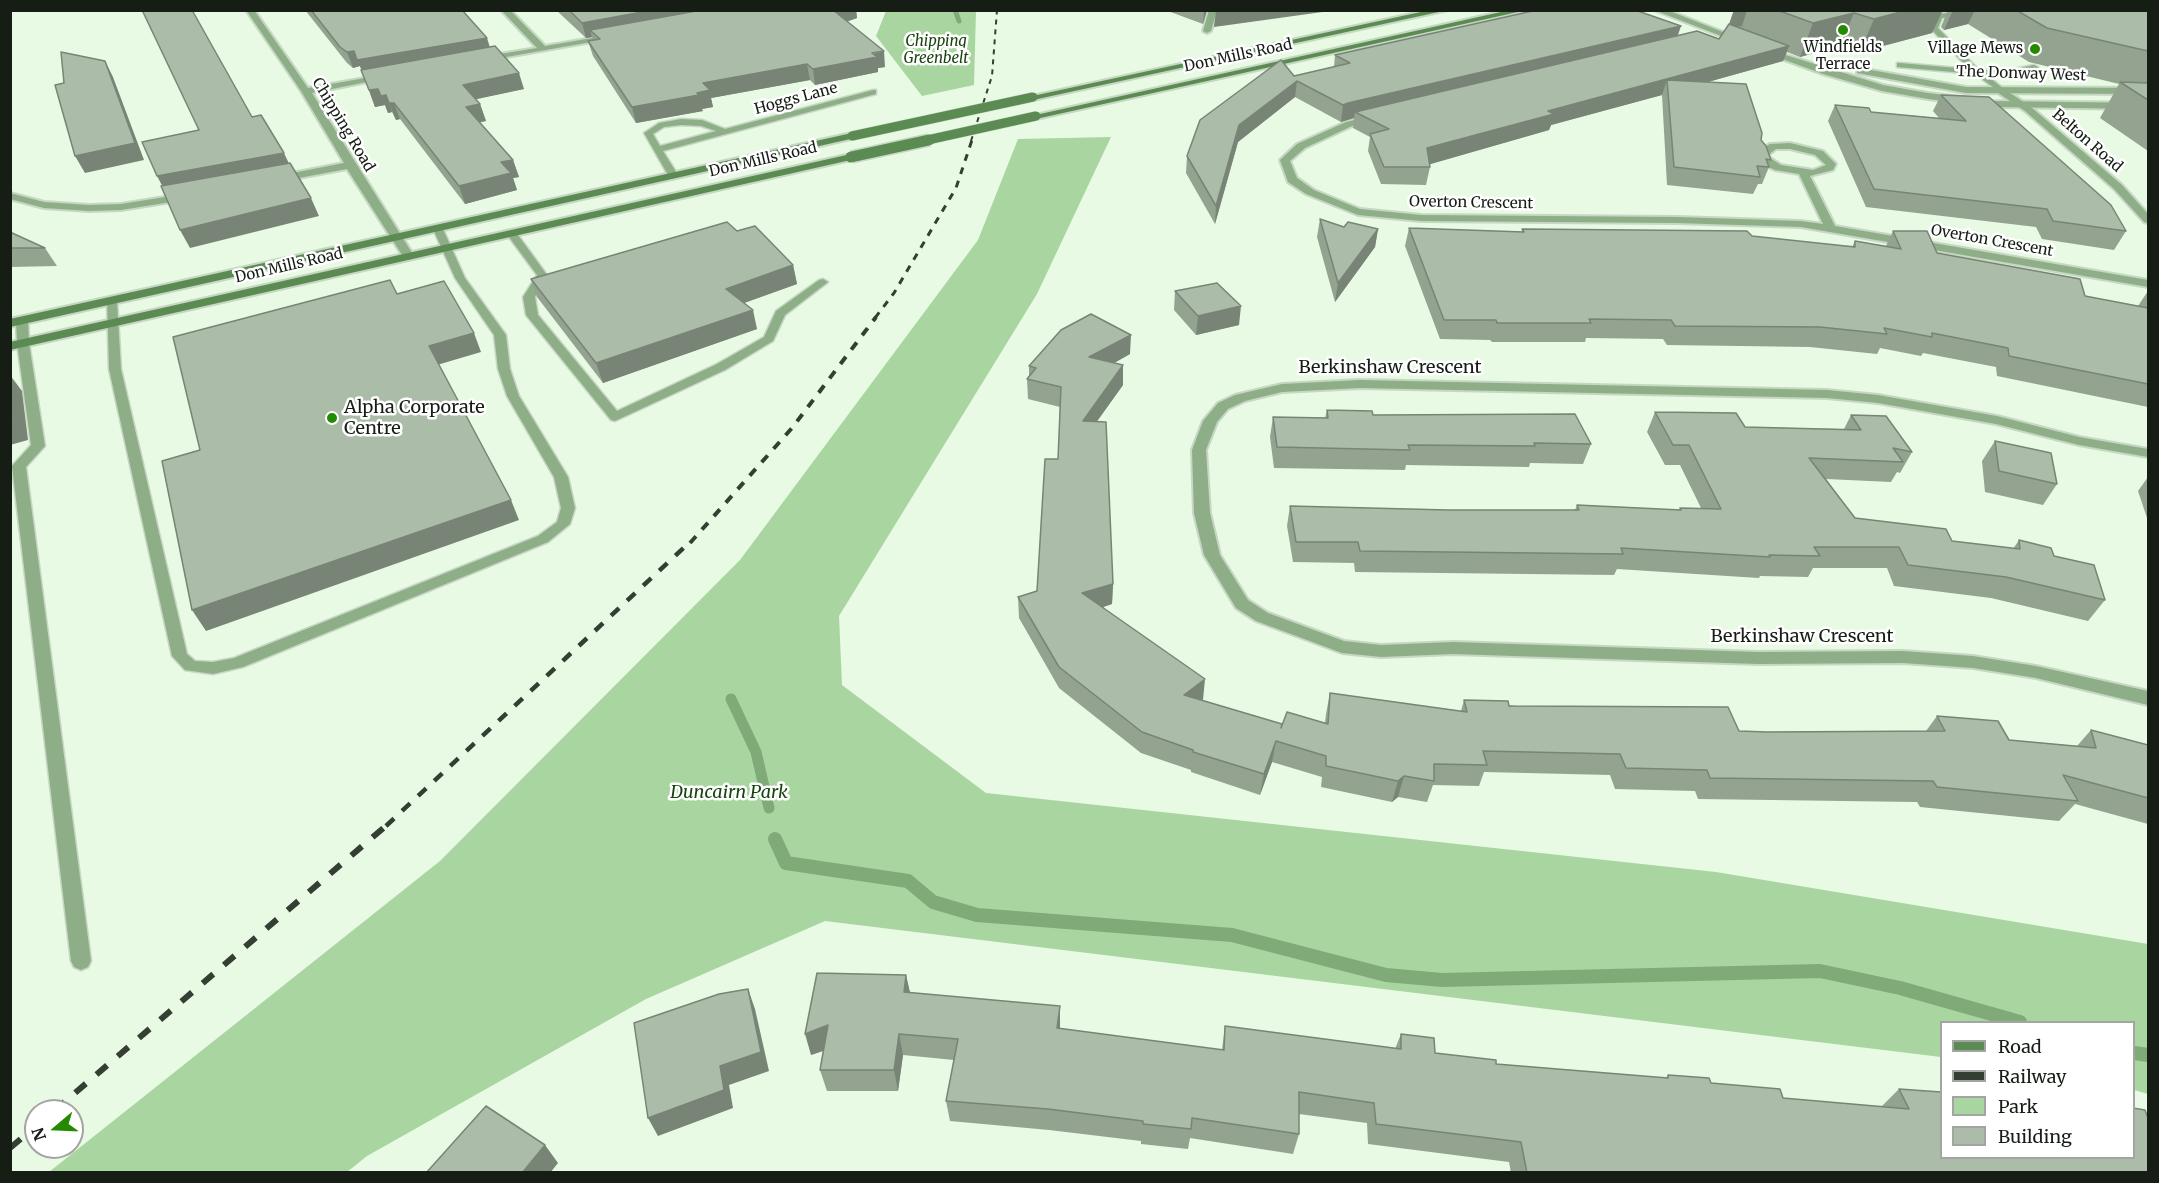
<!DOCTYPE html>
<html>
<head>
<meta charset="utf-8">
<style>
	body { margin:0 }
	#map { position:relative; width:2159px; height:1183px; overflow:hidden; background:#e8fae4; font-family:Merriweather,serif }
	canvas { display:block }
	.frame { position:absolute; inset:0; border:12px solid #161d15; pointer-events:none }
	.legend { position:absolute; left:1940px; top:1021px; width:195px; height:138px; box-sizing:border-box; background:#fff; border:2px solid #a2a5a1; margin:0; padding:8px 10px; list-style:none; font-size:18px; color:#161d15 }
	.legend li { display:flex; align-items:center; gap:12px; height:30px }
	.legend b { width:30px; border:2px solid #a2a5a1 }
	.north { position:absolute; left:24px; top:1099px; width:60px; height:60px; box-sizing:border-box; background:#fff; border:2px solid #a2a5a1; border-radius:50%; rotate:251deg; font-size:16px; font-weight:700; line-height:24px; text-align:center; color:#161d15 }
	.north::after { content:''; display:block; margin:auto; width:21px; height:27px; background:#248a01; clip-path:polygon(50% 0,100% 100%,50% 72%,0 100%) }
</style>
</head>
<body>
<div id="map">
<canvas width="2159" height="1183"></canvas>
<div class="frame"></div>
<ul class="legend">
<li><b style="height:8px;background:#5b8b52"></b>Road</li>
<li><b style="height:8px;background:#353e33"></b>Railway</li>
<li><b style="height:16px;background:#a9d5a1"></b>Park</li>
<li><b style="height:16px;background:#abbda8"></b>Building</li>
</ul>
<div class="north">N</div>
</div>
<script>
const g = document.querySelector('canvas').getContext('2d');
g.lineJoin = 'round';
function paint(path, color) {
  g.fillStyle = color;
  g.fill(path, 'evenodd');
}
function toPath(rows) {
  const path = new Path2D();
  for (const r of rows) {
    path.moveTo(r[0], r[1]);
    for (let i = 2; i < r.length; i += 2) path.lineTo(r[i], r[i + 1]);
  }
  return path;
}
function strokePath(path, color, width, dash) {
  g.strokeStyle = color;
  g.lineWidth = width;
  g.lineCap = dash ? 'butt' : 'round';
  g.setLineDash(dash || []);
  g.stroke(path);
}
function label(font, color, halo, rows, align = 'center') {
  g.font = font + ' Merriweather,serif';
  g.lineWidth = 5;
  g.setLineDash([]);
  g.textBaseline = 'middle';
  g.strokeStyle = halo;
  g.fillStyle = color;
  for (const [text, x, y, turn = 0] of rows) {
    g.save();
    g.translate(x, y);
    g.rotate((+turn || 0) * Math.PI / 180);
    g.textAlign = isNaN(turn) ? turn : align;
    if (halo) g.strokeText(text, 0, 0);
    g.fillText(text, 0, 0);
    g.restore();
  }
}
paint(toPath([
	[886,11,976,11,974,85,922,96,876,36],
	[1111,137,1037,294,839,616,842,685,986,793,1716,872,2148,944,2148,1094,2134,1090,2134,1022,1942,1022,1941,1057,825,921,646,999,367,1156,347,1172,49,1172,440,861,740,560,978,240,1018,139]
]), '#a9d5a1');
strokePath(toPath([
	[955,10,959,21]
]), '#80aa77', 5);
strokePath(toPath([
	[731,699,756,752,769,808]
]), '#80aa77', 11);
strokePath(toPath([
	[775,839,786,863,908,881,933,902,977,915,1232,935,1386,975,1442,980,1820,971,1900,988,2020,1022],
	[2134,1053,2148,1055]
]), '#80aa77', 14);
const service = toPath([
	[1968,11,1968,15,1942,18,1938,28,1979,70,2009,70,2034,65,2038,67,2037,69,2009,74,1985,74,2004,89,2004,93,2001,93,1975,74,1897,67,1897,63,1900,63,1969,69,1930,28,1931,22,1937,14,1968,11],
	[873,90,876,90,876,94,663,151,678,175,673,178,668,175,644,133,659,123,681,119,702,120,725,129,873,90],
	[681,125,701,126,716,131,660,146,653,134,664,127,681,125],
	[434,227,443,229,465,278,506,335,510,369,519,396,568,477,575,508,570,524,548,542,243,667,213,674,185,670,172,656,109,369,107,299,115,299,117,301,121,369,187,654,195,661,213,662,234,658,538,536,557,522,561,508,554,477,507,396,498,369,494,335,455,278,433,229,434,227],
	[511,230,515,231,547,275,535,297,538,315,617,411,717,364,764,337,776,311,819,280,823,279,828,282,785,315,773,341,725,370,615,421,611,420,526,315,523,297,537,275,506,233,511,230],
	[22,317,28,320,29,343,45,446,26,467,91,961,88,967,81,970,74,967,71,961,12,466,31,445,17,343,16,320,22,317]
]);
const minor = toPath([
	[246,10,254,10,308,88,388,74,392,77,312,93,414,256,412,258,404,258,347,169,277,182,272,179,277,176,344,163,301,91,246,10],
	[501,10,510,10,545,46,610,35,614,38,478,62,477,60,481,57,537,48,501,10],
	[1209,10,1217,10,1211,31,1207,33,1203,31,1209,10],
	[1998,89,2004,89,2031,107,2122,185,2148,214,2148,223,2144,222,2114,189,2025,111,1998,93,1998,89],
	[1375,115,1380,118,1378,120,1352,126,1305,148,1290,161,1297,178,1314,190,1360,209,1421,215,1677,217,1801,221,1823,224,1799,174,1775,170,1766,166,1757,157,1757,151,1770,144,1790,143,1823,151,1836,164,1833,170,1810,176,1835,226,2148,280,2148,287,1801,227,1677,223,1421,221,1358,215,1306,194,1288,182,1280,160,1297,144,1346,122,1375,115],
	[1776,149,1790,149,1815,155,1826,165,1813,170,1781,165,1767,156,1776,149],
	[10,193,44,202,89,205,121,204,190,193,195,196,190,199,121,210,89,211,44,208,10,199,10,193],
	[1360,380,1827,390,1878,395,1997,416,2079,437,2148,449,2148,457,2079,445,1996,424,1878,403,1827,398,1360,388,1282,392,1245,401,1228,409,1217,422,1206,450,1210,513,1220,555,1248,600,1268,613,1344,641,1381,645,1453,642,1758,652,1903,651,1973,656,2036,666,2148,691,2148,705,2036,678,1973,668,1903,663,1758,664,1453,654,1381,657,1342,653,1256,621,1236,608,1204,555,1194,513,1192,450,1203,421,1218,403,1235,395,1282,384,1360,380]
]);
const tertiary = toPath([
	[1654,10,1667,10,1746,41,1739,43,1654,10],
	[1763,48,1883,85,1928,93,1993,101,2148,103,2148,109,1993,107,1928,99,1882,91,1823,74,1763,52,1763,48],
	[1860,68,1966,87,2148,88,2148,94,1966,93,1857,73,1857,69,1860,68]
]);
const secondary = toPath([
	[1430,10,1448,10,1033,100,1028,97,1430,10],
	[1510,10,1527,10,1036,119,1031,116,1510,10],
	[852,133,855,134,855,138,10,327,10,319,852,133],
	[851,154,855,155,855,159,10,350,10,342,851,154]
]);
strokePath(service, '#c6d7c3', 3);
strokePath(minor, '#c6d7c3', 4);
strokePath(tertiary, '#c6d7c3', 4);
strokePath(secondary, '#c6d7c3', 4);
paint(service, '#8eae87');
paint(minor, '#8eae87');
paint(tertiary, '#8eae87');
paint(secondary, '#5b8b52');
strokePath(toPath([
	[971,141,992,76,997,10]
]), '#353e33', 2, [5, 5]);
strokePath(toPath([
	[875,318,894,293,956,188,972,140]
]), '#353e33', 3, [7, 7]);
strokePath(toPath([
	[690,543,792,428,876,317]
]), '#353e33', 4, [9, 9]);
strokePath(toPath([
	[386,826,691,541]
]), '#353e33', 4.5, [11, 11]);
strokePath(toPath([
	[54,1111,388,824],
	[10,1148,36,1126]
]), '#353e33', 6, [14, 14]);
const secondaryBridgeFar1 = toPath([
	[852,136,1033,97],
	[923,141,1036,116]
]);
const secondaryBridge = toPath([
	[851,157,929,140]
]);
strokePath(secondaryBridgeFar1, '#c6d7c3', 10, []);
strokePath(secondaryBridge, '#c6d7c3', 14, []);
strokePath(secondaryBridgeFar1, '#5b8b52', 9);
strokePath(secondaryBridge, '#5b8b52', 11);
paint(toPath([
	[305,10,462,10,490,47,524,89,475,99,480,104,486,121,479,122,513,160,519,177,513,178,517,190,465,204,400,119,396,120,392,112,388,113,385,105,375,107,360,66,353,68,347,63],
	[556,10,856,10,857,18,846,22,885,67,878,68,878,72,815,85,810,80,711,98,713,107,702,109,703,111,636,123,593,56,588,41,593,40,592,37,586,38],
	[1165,10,1207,10,1203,24],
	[1734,10,2148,10,2148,151,2100,118,2119,84,2029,62,1968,24,1944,30,1941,27,1947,12,1942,12,1932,33,1860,52,1840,46,1800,57,1787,52,1783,61,1708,82,1761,140,1771,160,1769,165,1769,167,1762,184,1758,184,1753,194,1667,185,1662,95,1551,125,1549,130,1429,164,1430,167,1426,185,1381,184,1368,151,1370,137,1353,128,1354,118,1341,122,1295,97,1238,142,1215,224,1186,173,1187,156,1294,76,1334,67,1335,55,1678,36,1719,39,1729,24],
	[1941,95,2126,231,2114,250,2042,239,2036,227,1866,207,1828,121,1835,105,1871,112,1939,118,1933,111],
	[1320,219,1344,227,1378,229,1375,247,1335,302,1317,237],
	[1409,228,1522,232,1522,229,1752,236,1852,247,1855,241,1886,246,1893,231,1937,253,2085,296,2138,306,2148,291,2148,407,1997,376,1996,367,1923,353,1921,356,1880,348,1877,354,1810,347,1667,345,1663,339,1586,338,1585,342,1492,342,1490,340,1440,339,1405,246],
	[737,231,793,265,797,284,744,303,757,329,603,383,537,297,531,279],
	[10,232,45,248,57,266,10,267],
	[1175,291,1239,325,1196,335,1174,310],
	[1130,354,1114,363,1123,385,1097,421,1113,584,1112,604,1103,607,1202,700,1282,724,1325,723,1326,714,1330,693,1461,711,1464,700,1739,731,1767,732,1926,731,1937,716,2009,740,2077,746,2091,730,2148,745,2148,824,2075,804,2059,821,1920,807,1917,802,1698,799,1695,791,1615,789,1610,775,1484,772,1479,786,1433,785,1427,802,1398,797,1392,802,1321,787,1322,777,1272,762,1260,795,1191,772,1191,770,1141,753,1059,688,1019,618,1018,597,1037,591,1058,459,1060,407,1028,399,1027,379,1029,376,1029,366],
	[1327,410,1373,415,1591,444,1583,464,1530,463,1529,467,1406,465,1405,470,1274,468,1270,437,1273,417,1325,418],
	[1655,412,1745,427,1844,429,1851,415,1912,452,1900,473,1897,472,1891,482,1826,479,1855,518,1952,541,2013,549,2019,540,2054,556,2105,600,2088,621,1991,598,1894,586,1887,568,1813,568,1808,577,1760,576,1759,578,1617,569,1614,575,1355,572,1354,563,1293,562,1287,526,1290,506,1448,510,1575,510,1577,505,1679,510,1680,508,1701,508,1680,465,1665,465,1647,432],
	[1995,441,2057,484,2043,505,1985,492,1982,461],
	[2148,477,2148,521,2138,491],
	[906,975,910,993,1060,1029,1222,1050,1225,1026,1395,1049,1401,1034,1435,1053,1496,1064,1666,1078,1668,1075,1783,1098,1881,1107,1899,1089,2148,1173,1511,1173,1509,1162,1368,1144,1367,1123,1299,1114,1299,1134,1293,1154,1190,1138,1188,1149,1141,1144,1141,1141,1049,1130,950,1121,946,1101,954,1060,903,1055,898,1091,827,1091,820,1070,823,1051,811,1055]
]), '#93a390');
paint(toPath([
	[653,10,741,10,590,30,592,37,586,38,582,23],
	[856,10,857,18,834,26,832,11],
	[1204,10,1207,10,1203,24],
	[1216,10,1337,10,1214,27],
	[1734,10,1747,10,1742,26,1728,28],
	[1908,10,1947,10,1947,12,1942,12,1932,33,1860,52,1874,19],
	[1975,10,1968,24,1944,30,1953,10],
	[1854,13,1840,46,1800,57,1813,23],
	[1681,26,1676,41,1355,112,1354,118,1341,122,1343,105,1348,103],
	[487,38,492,54,364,76,360,66,353,68,347,52],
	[1789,46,1783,61,1668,93,1667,80,1662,95,1551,125,1549,130,1424,166,1427,148,1548,111],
	[884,51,885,67,878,68,878,72,815,85,813,69],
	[105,61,113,77,144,160,85,173,75,156],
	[807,64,810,80,711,98,713,107,702,109,703,111,636,123,632,107,697,93,703,83],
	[519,73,524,89,468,101,463,85],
	[1297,81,1295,97,1238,142,1215,224,1216,206,1239,125],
	[378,89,386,95,392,112,388,113,385,105,375,107,369,90],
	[389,103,394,103,400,119,396,120],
	[480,104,486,121,472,124,466,107],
	[284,153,292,170,166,193,157,176],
	[513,160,519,177,513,178,517,190,465,204,459,186,501,162],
	[311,198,319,216,190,248,180,230],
	[1378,229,1375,247,1335,302,1338,283],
	[793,265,797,284,730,308,726,289],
	[1241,306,1239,325,1196,335,1198,316],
	[753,310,757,329,603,383,596,363],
	[474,333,481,352,437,365,429,346],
	[1131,335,1130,354,1089,377,1089,357],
	[1123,365,1123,385,1083,441,1083,421],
	[10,375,22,391,28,440,10,445],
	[511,500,519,520,206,631,192,610],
	[1113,584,1112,604,1082,614,1082,593],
	[1205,679,1203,700,1184,695],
	[1276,741,1272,762,1260,795,1264,774],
	[1404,776,1398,797,1392,802,1398,781],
	[906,975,911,997,904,992],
	[748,989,755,1009,769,1071,729,1085,733,1108,658,1136,648,1118,720,1066],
	[1060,1006,1060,1028,1058,1050,1057,1028],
	[828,1025,834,1047,811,1055,805,1034],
	[899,1034,903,1055,898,1091,894,1070],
	[545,1145,558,1163,550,1173,522,1173]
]), '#788476');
const building = toPath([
	[142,10,192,10,252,117,261,115,284,153,157,176,142,142,199,130,142,10],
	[311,10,462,10,487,38,357,60,354,51,347,52,340,47,311,10],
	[569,10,653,10,582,23,569,10],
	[702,10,833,10,884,51,872,53,877,57,813,69,807,64,703,83,710,90,697,93,699,95,632,107,588,41,600,39,590,30,702,10],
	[1537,10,1635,10,1681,26,1348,103,1343,105,1297,81,1239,125,1216,206,1187,156,1200,120,1281,60,1294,76,1350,63,1335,55,1537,10],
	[1777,10,1908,10,1874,19,1854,13,1813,23,1777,10],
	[2016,10,2148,10,2148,51,2047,28,2016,10],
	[1729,24,1789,46,1548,111,1554,114,1427,148,1430,167,1384,167,1370,134,1389,129,1355,112,1697,31,1719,39,1729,24],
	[495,46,519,73,463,85,480,104,466,107,513,160,501,162,511,173,459,186,394,103,389,103,386,95,381,96,378,89,369,90,361,70,495,46],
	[61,52,105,61,135,143,75,156,55,85,64,83,61,52],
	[1667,80,1746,84,1762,133,1761,140,1766,146,1771,160,1766,159,1769,167,1757,166,1760,177,1674,167,1667,80],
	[2120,82,2148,83,2148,100,2120,82],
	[1941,95,1989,97,2111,205,2126,231,2053,221,2047,209,1874,189,1835,105,1869,108,1871,112,1966,121,1941,95],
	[290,163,311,198,180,230,161,186,290,163],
	[1320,219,1344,227,1348,222,1378,229,1338,283,1320,219],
	[727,222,737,231,755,226,793,265,726,289,753,310,596,363,531,279,727,222],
	[1409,228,1524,232,1522,229,1747,231,1752,236,1855,247,1855,241,1901,249,1893,231,1927,231,1937,253,2080,279,2085,296,2148,308,2148,384,2009,356,2008,348,1932,333,1932,337,1884,328,1887,334,1820,327,1675,326,1671,320,1589,319,1591,323,1497,323,1496,320,1444,320,1409,228],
	[10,232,45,248,10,248,10,232],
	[390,280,397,294,444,281,474,333,429,346,511,500,192,610,162,461,200,450,173,337,390,280],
	[1217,283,1241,306,1198,316,1175,291,1217,283],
	[1091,314,1131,335,1089,357,1123,365,1083,421,1106,422,1113,584,1082,593,1205,679,1184,695,1282,724,1281,728,1287,712,1328,724,1330,693,1467,712,1464,700,1508,701,1509,706,1728,707,1739,731,1767,732,1945,731,1937,716,1998,721,2009,740,2096,748,2091,730,2148,745,2148,798,2063,775,2078,801,1937,787,1933,781,1710,778,1707,770,1626,768,1620,754,1483,751,1487,765,1434,764,1434,781,1404,776,1398,781,1326,766,1326,756,1276,741,1264,774,1193,752,1193,750,1142,732,1059,667,1018,597,1037,591,1045,459,1058,459,1061,387,1027,379,1036,368,1029,366,1061,330,1091,314],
	[10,394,13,420,10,421,10,394],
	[1327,410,1372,411,1373,415,1575,414,1591,444,1534,443,1535,446,1408,445,1410,450,1277,447,1273,417,1328,418,1327,410],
	[1655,412,1736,413,1745,427,1861,430,1851,415,1886,416,1912,452,1893,448,1903,462,1809,458,1855,518,1946,529,1952,541,2020,549,2019,540,2051,548,2054,556,2094,565,2105,600,2006,577,1908,565,1899,547,1814,547,1820,556,1769,555,1770,557,1621,548,1623,554,1360,551,1358,542,1296,542,1290,506,1448,510,1579,510,1577,505,1681,510,1680,508,1721,509,1689,445,1673,445,1655,412],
	[1995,441,2051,453,2057,484,1999,471,1995,441],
	[817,973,906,975,904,992,1060,1006,1057,1028,1224,1050,1225,1026,1401,1049,1401,1034,1434,1038,1435,1053,1496,1060,1496,1064,1668,1078,1668,1075,1709,1078,1711,1083,1780,1089,1783,1098,1909,1109,1899,1089,1941,1092,1941,1158,2133,1158,2133,1108,2145,1110,2148,1118,2148,1173,1527,1173,1521,1142,1376,1124,1374,1103,1299,1092,1299,1134,1192,1118,1191,1129,1143,1124,1143,1121,1048,1109,946,1101,958,1039,899,1034,894,1070,820,1070,828,1025,805,1034,817,973],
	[748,989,761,1052,720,1066,724,1090,648,1118,634,1023,719,994,748,989],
	[486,1106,545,1145,522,1173,426,1173,486,1106]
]);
paint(building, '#abbda8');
strokePath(building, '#788476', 1.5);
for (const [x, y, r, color] of [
	[1843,30,6,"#248a01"],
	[2035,49,6,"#248a01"],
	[332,418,6,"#248a01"]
]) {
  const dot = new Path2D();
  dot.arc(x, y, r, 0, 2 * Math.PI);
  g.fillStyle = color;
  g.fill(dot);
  strokePath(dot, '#fff', 2);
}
label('italic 15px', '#194411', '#fff', [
	["Chipping",936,42],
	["Greenbelt",936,59]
]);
label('15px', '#161d15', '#fff', [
	["Windfields",1843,48],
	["Terrace",1843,65],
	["Village Mews",2023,49,"right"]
]);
label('15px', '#161d15', '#fff', [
	["Don Mills Road",1238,56,-12],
	["The Donway West",2021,74,2],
	["Hoggs Lane",796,99,-15],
	["Chipping Road",343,125,59],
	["Belton Road",2087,141,41],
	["Don Mills Road",763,160,-13],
	["Overton Crescent",1471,203,1],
	["Overton Crescent",1992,241,10],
	["Don Mills Road",289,266,-13]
]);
label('18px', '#161d15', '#fff', [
	["Berkinshaw Crescent",1390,368],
	["Berkinshaw Crescent",1802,637]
]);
label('18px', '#161d15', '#fff', [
	["Alpha Corporate",344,408],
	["Centre",344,429]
], 'left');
label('italic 18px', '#194411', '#fff', [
	["Duncairn Park",729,793]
]);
</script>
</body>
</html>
